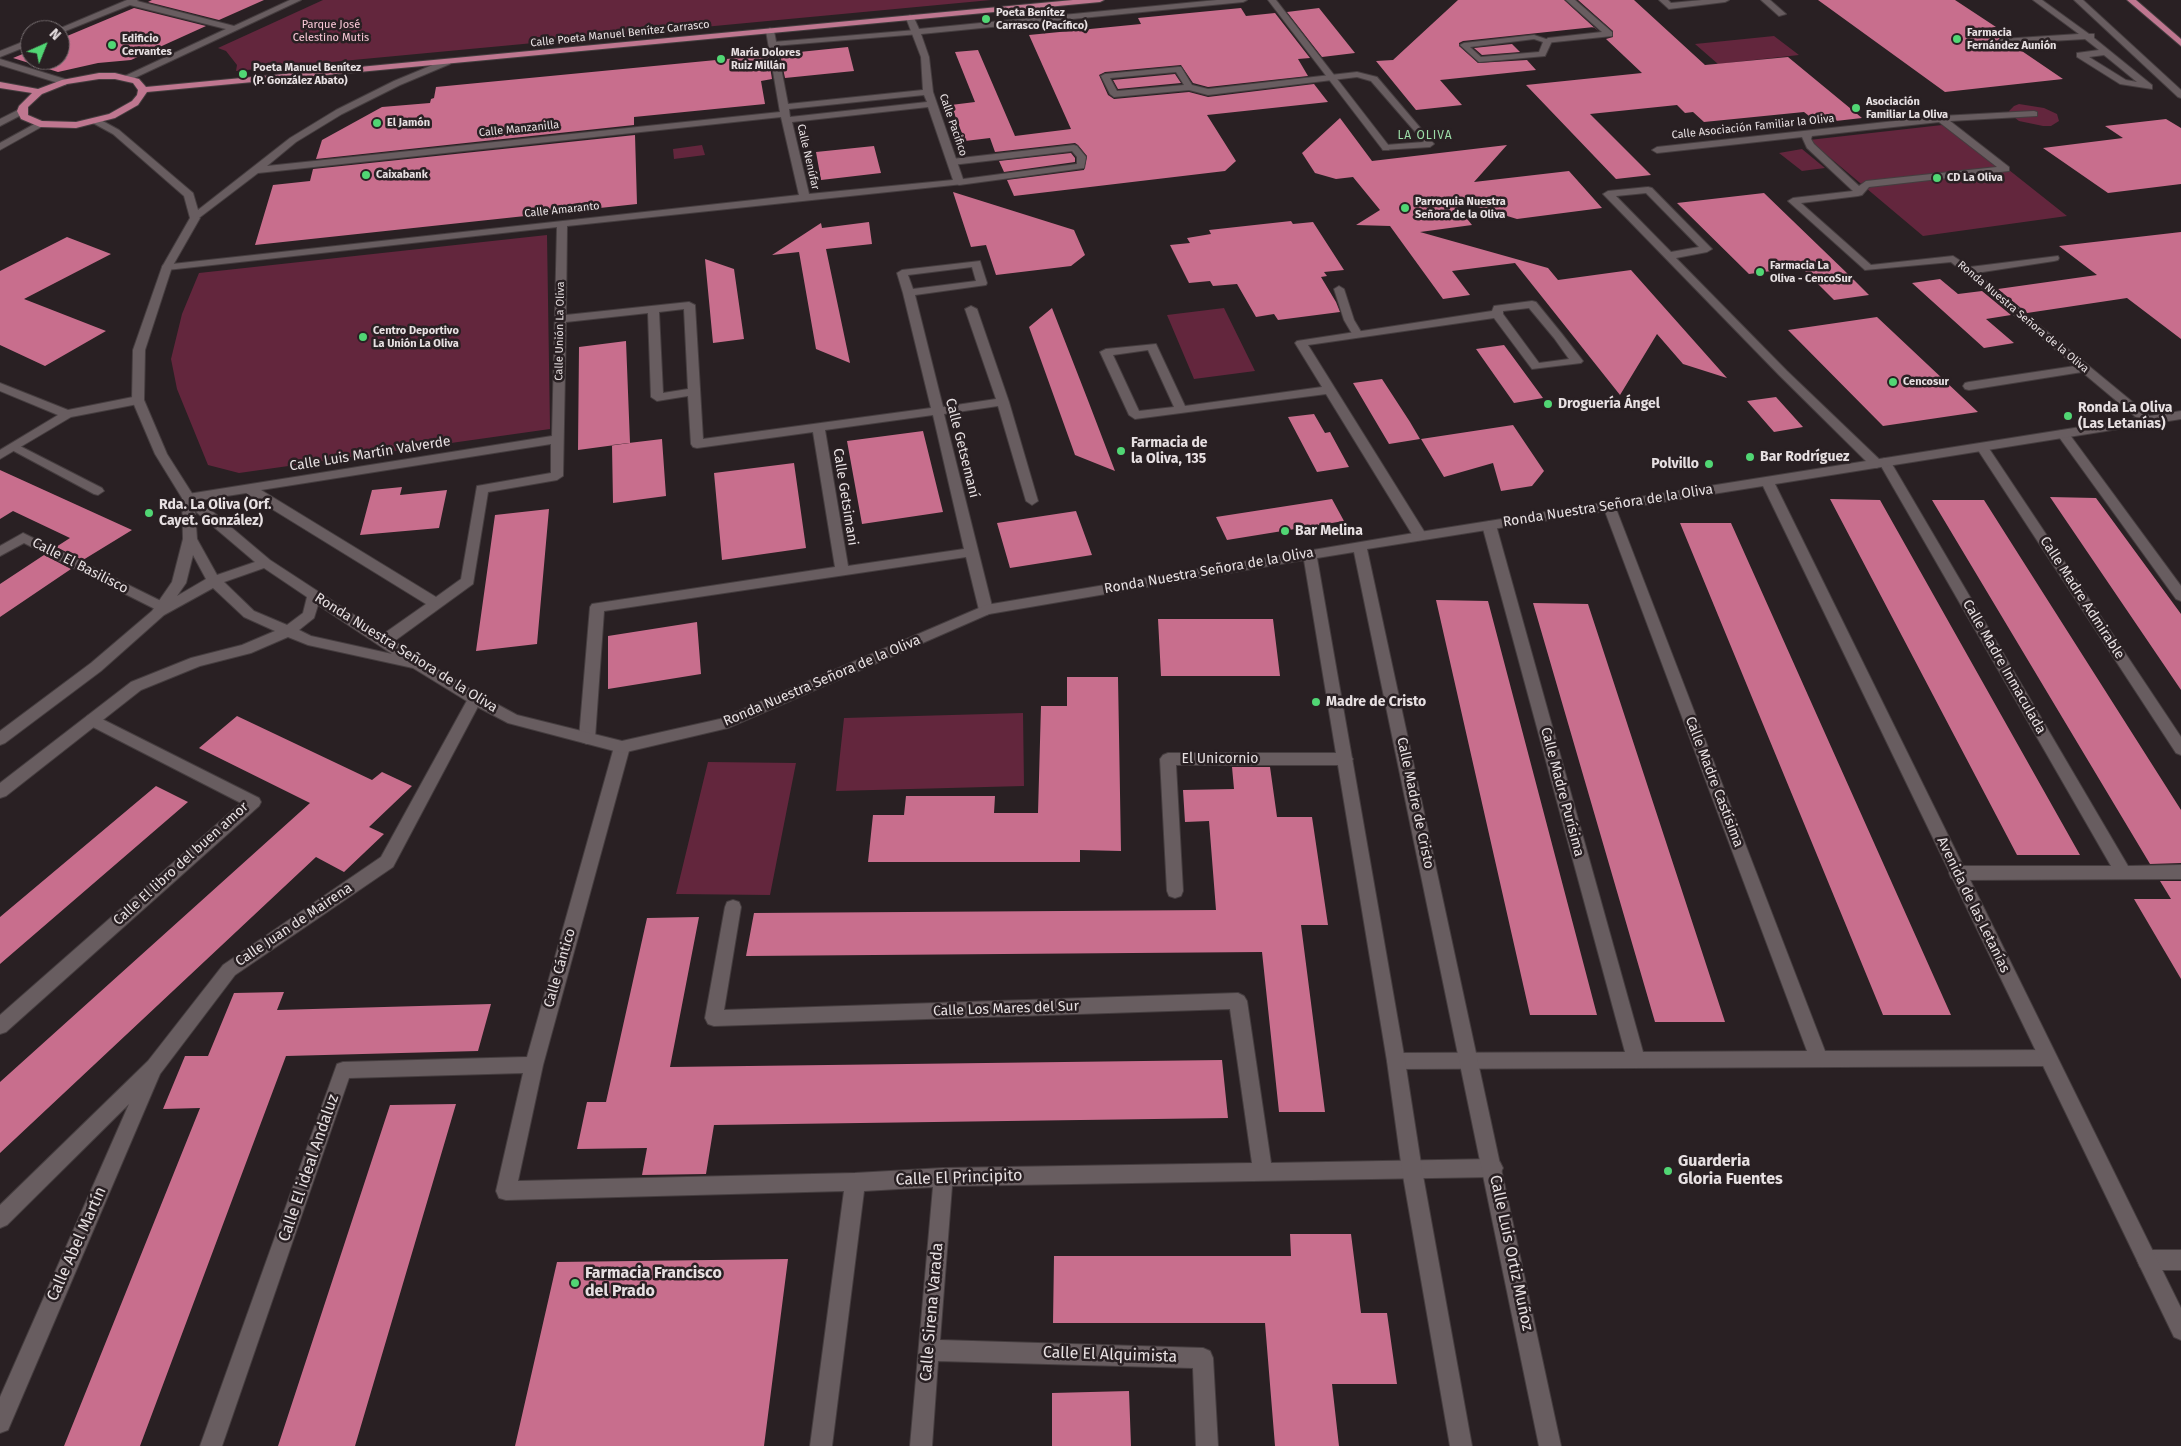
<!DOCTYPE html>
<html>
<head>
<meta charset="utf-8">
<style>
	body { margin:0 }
	#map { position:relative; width:2181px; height:1446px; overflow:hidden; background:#292023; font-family:"Fira Sans",sans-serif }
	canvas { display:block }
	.north { position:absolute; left:20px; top:20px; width:50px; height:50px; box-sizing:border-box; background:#292023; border:1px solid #756d6f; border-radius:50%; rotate:44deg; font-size:14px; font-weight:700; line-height:20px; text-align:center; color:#e7e0e2 }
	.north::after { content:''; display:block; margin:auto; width:18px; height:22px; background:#51d674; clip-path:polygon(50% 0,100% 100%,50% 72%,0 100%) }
</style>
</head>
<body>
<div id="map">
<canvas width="2181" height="1446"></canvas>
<div class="north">N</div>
</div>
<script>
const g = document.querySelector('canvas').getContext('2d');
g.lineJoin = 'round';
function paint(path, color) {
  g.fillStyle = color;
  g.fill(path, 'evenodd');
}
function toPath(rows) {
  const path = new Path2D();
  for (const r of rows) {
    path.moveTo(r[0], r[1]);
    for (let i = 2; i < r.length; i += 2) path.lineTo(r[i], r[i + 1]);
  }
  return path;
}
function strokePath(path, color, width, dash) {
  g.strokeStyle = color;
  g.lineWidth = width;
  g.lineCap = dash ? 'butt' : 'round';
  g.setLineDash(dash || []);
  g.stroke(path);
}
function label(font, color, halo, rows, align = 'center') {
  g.font = font + ' "Fira Sans",sans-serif';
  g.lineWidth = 5;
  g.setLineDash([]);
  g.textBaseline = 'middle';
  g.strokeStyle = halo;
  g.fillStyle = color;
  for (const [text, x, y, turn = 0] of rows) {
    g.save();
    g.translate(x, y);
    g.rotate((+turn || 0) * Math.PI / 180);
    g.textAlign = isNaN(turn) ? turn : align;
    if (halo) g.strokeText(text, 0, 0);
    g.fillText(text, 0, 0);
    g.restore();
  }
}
paint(toPath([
	[323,0,991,0,236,71,237,65,226,51,218,48],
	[1774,36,1799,55,1718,64,1695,44],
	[2019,104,2044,108,2057,114,2059,121,2051,126,2043,126,2019,121,2010,114,2009,111,2014,106],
	[1951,124,2067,216,1923,236,1809,140],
	[702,145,705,155,674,159,673,149],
	[1802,149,1825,168,1802,171,1779,153],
	[547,235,550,429,239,473,208,465,177,389,171,359,182,314,199,273],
	[1224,308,1255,371,1194,379,1167,315],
	[1023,713,1024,786,836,791,844,718],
	[708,762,796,763,770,895,676,894]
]), '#63263d');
paint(toPath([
	[152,0,264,0,219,20,148,2],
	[1458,0,1564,0,1598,31,1594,27,1463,41,1459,43,1459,46,1478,63,1527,60,1536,70,1440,80,1462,105,1416,110,1376,61,1393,60],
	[1578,0,1634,0,1705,65,1788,57,1862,118,1818,123,1804,112,1704,122,1693,112,1685,113,1677,105,1590,114,1651,175,1616,179,1526,85,1642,73,1606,39,1613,37,1613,31],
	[1818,0,1955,0,1996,27,1987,28,2001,37,1996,42,1997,45,2013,45,2063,79,1945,92],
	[134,8,206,26,131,60,98,63,58,72,13,58,30,51,30,60,60,60,60,39],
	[1241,8,1246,16,1275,13,1310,58,1298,59,1308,76,1208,87,1193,83,1181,65,1105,72,1099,75,1108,95,1114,99,1189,92,1208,97,1314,84,1328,102,1207,115,1236,161,1225,171,1014,196,1007,180,1084,170,1087,156,1078,145,1075,143,995,152,990,138,965,141,951,105,975,102,955,52,978,50,1015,136,1071,129,1029,35,1141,24,1138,18],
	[1319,8,1355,53,1322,57,1287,12],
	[1512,44,1520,52,1482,55,1474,48],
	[848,47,854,71,785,78,780,54],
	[768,55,772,79,761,81,765,104,634,117,634,125,316,159,322,140,382,107,430,103,431,99,434,98,436,87],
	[1175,74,1181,83,1118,89,1113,80],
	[1340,118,1372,161,1507,145,1474,182,1569,171,1602,208,1517,219,1451,199,1472,225,1420,232,1548,268,1558,280,1631,270,1727,378,1683,364,1657,334,1620,395,1515,263,1452,271,1470,295,1443,299,1390,226,1356,225,1380,210,1353,177,1336,179,1315,173,1302,153],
	[2166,119,2181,128,2181,184,2108,193,2043,148,2123,138,2105,126],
	[635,135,637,204,255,245,273,185,310,181,313,169],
	[874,146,881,173,821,180,816,152],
	[1071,153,1075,158,1075,162,1004,172,999,161],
	[953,192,1074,230,1085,255,1071,266,996,275,986,245,971,247],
	[1764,193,1850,276,1869,295,1834,300,1801,267,1749,274,1677,203],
	[1291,221,1293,224,1313,222,1344,270,1324,272,1327,276,1321,277,1336,302,1340,312,1278,320,1274,314,1256,317,1237,284,1213,286,1210,281,1189,283,1170,245,1190,243,1187,238,1211,234,1209,230],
	[869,222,872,244,826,249,850,363,816,349,799,252,772,255,821,223,822,228],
	[2181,232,2181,339,2127,298,2027,313,1998,289,2097,275,2059,246],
	[67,237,111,254,24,299,106,331,45,366,0,345,0,271],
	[705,259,734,269,744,339,713,343],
	[1940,279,1958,294,1982,291,2011,315,1986,319,2014,343,1984,348,1912,283],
	[1052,308,1089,403,1115,471,1075,455,1029,327],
	[1877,317,1978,412,1883,426,1788,330],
	[626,341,630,443,578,450,579,347],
	[1504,345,1510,353,1543,398,1514,403,1476,349],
	[1382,379,1410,422,1420,439,1389,444,1353,383],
	[1776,397,1803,427,1774,432,1747,401],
	[1314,414,1325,433,1330,432,1349,467,1317,472,1288,417],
	[1513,425,1544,471,1532,486,1501,491,1493,463,1444,477,1421,439],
	[923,431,943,512,862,524,847,441],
	[662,439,666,496,613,503,612,445],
	[794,463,806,548,722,560,714,473],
	[0,470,132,530,83,560,56,547,70,538,13,511,0,519],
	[402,487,400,495,447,490,439,528,360,535,372,490],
	[2050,497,2096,498,2181,614,2181,690],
	[1332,499,1344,521,1227,540,1216,517],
	[1830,499,1880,500,2080,855,2017,855],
	[1932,500,1984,500,2181,810,2181,863,2150,864],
	[549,509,537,644,476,651,495,515],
	[1076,511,1092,555,1010,568,997,523],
	[1680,523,1731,523,1951,1015,1883,1015],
	[44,555,71,569,0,617,0,584],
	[1436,600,1488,601,1597,1015,1530,1015],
	[1533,603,1588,604,1725,1022,1655,1022],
	[1158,619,1273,619,1280,676,1161,676],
	[697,622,701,674,608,689,608,636],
	[1067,677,1118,677,1121,851,1080,850,1080,862,868,862,873,815,904,815,906,796,995,796,994,813,1038,813,1041,706,1067,706],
	[237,716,372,780,382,772,412,786,369,827,384,834,344,872,316,857,0,1153,0,1082,310,803,199,748],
	[1232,767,1270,767,1277,817,1312,817,1328,925,1301,925,1325,1112,1279,1112,1262,952,746,956,754,913,1216,910,1209,821,1185,822,1183,790,1234,789],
	[156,786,188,802,0,964,0,917],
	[2160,881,2181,881,2181,979,2134,899,2171,899],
	[699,917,670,1067,1222,1060,1228,1118,714,1125,706,1174,642,1175,647,1148,577,1149,587,1102,606,1102,647,918],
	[284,992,277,1010,491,1004,478,1051,286,1056,140,1446,64,1446,200,1108,163,1109,185,1056,208,1056,234,993],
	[456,1104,355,1446,278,1446,390,1105],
	[1290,1234,1351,1234,1361,1313,1387,1313,1397,1384,1332,1384,1339,1446,1275,1446,1265,1323,1053,1323,1054,1256,1291,1256],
	[788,1259,764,1446,515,1446,557,1262],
	[1129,1391,1131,1446,1052,1446,1052,1393]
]), '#c86e8d');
const lane = toPath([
	[1761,0,1770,0,1786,14,1779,16,1761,0],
	[916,30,919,30,919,34,773,46,769,44,773,42,916,30],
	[1534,35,1552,41,1545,56,1479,62,1460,45,1464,43,1534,35],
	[1534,39,1543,42,1539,52,1481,57,1470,47,1534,39],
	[1178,67,1181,67,1192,85,1208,89,1357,72,1377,77,1434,144,1430,147,1383,150,1382,148,1386,145,1424,142,1371,81,1357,77,1208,95,1189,90,1114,97,1110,94,1101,76,1105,74,1178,67],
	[1176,72,1184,85,1117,91,1110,78,1176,72],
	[1074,145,1077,146,1086,157,1084,168,959,185,954,182,956,180,1077,164,1077,157,1072,151,952,165,948,162,952,159,1074,145],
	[1339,286,1344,289,1354,320,1363,335,1362,337,1354,337,1344,320,1334,289,1339,286],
	[14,443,102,488,104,491,98,495,94,494,10,449,8,447,14,443]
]);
const street = toPath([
	[127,0,138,0,137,1,234,26,290,0,301,0,128,81,123,78,125,76,226,29,130,5,63,32,56,30,127,0],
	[1217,0,1247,0,1243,2,921,34,929,57,933,92,964,182,963,184,567,226,566,315,689,302,695,305,703,439,931,408,903,293,897,273,902,270,980,261,987,283,986,285,915,295,943,407,996,399,965,309,971,306,977,309,1009,402,1038,501,1032,505,1026,501,998,406,944,414,993,610,991,613,986,615,981,613,979,610,966,557,604,611,595,738,592,742,587,744,582,742,579,738,590,607,592,604,835,567,813,432,697,448,693,447,691,444,688,396,657,401,651,397,648,313,566,322,563,476,557,480,488,492,473,584,389,645,384,646,379,645,377,641,379,637,426,604,246,493,188,502,182,498,188,494,552,436,557,227,167,270,163,269,162,267,163,265,799,195,781,117,258,173,195,221,190,218,184,196,113,134,93,123,93,119,99,119,119,130,193,193,198,210,290,138,336,110,394,81,447,59,451,62,450,64,400,85,342,114,296,142,267,166,780,112,766,31,770,28,774,31,788,104,923,90,921,57,906,18,910,15,914,18,919,29,1217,0],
	[924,95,927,102,790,117,789,109,924,95],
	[928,107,953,180,809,194,792,122,928,107],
	[972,267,976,281,913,289,908,275,972,267],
	[684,309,688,389,663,393,659,312,684,309],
	[933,415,964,549,848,566,825,430,933,415],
	[551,444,551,473,477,486,461,579,436,597,261,490,551,444],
	[1268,0,1276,0,1389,146,1389,150,1383,150,1268,0],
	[1566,0,1575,0,1612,32,1612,36,1545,43,1544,41,1548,38,1602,32,1566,0],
	[1659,0,1668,0,1671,3,1702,0,1729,0,1725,2,1669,9,1659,0],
	[2033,0,2042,0,2089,34,2094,34,2094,38,2152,85,2152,89,2120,84,2077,57,2077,53,2099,50,2085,39,1999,44,1998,42,2002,39,2079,34,2033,0],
	[2104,55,2137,82,2126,80,2089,57,2104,55],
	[2074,0,2083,0,2181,90,2181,98,2178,97,2074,0],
	[30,39,30,45,0,57,0,51,30,39],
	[0,59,68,80,70,82,65,85,0,65,0,59],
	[2034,111,2037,112,2037,116,1950,121,2009,167,2009,171,1869,187,1862,195,1858,196,1801,203,1871,265,1953,256,1970,267,2058,256,2059,258,2058,260,2054,261,1976,273,2152,418,2154,421,2152,424,2144,424,2082,372,1969,390,1965,389,1963,386,1965,383,1969,382,2075,366,1951,262,1865,270,1788,201,1793,198,1853,191,1807,148,1802,137,1657,153,1652,150,1657,147,1941,116,2034,111],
	[1939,122,1997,167,1866,181,1859,186,1814,144,1811,139,1812,136,1939,122],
	[1648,187,1652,188,1712,249,1707,252,1676,258,1787,371,1880,460,1885,458,1889,459,2128,866,2181,865,2181,879,1957,880,1951,878,1949,873,1951,868,1957,866,2111,866,1881,466,1876,468,1872,467,1779,375,1603,194,1608,191,1648,187],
	[1646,193,1699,247,1671,252,1616,196,1646,193],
	[1532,301,1536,302,1562,334,1583,361,1581,363,1532,369,1494,318,1308,345,1427,536,1420,540,1415,539,1326,394,1135,419,1129,415,1100,352,1106,349,1156,344,1185,406,1322,387,1295,343,1297,341,1492,311,1494,306,1532,301],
	[1529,308,1554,338,1569,359,1539,363,1503,314,1503,311,1529,308],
	[1148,350,1174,407,1139,411,1113,355,1148,350],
	[0,383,68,410,138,396,144,400,138,404,71,417,0,459,0,450,58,415,0,391,0,383],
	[2063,430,2067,431,2181,586,2181,601,2176,599,2059,437,2057,434,2059,431,2063,430],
	[1982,443,1986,444,2181,737,2181,755,2176,753,1976,447,1982,443],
	[1609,502,1615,506,1825,1051,2048,1050,2054,1052,2057,1058,2054,1064,2048,1066,1636,1068,1396,1069,1390,1067,1387,1061,1390,1055,1396,1053,1625,1052,1482,525,1489,521,1496,525,1643,1052,1807,1051,1603,506,1609,502],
	[23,533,167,604,169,607,167,610,157,610,24,543,0,556,0,546,23,533],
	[475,694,480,695,482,699,393,867,235,975,160,1074,8,1430,0,1433,0,1397,129,1104,7,1225,0,1228,0,1205,148,1061,223,965,381,857,470,695,475,694],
	[92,714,259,798,261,802,259,806,6,1032,0,1034,0,1015,241,803,87,724,85,720,87,716,92,714],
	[622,741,627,743,630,747,543,1065,518,1181,855,1173,943,1168,1252,1163,1230,1009,714,1026,708,1024,705,1018,725,907,727,902,733,900,739,902,741,907,724,1010,1238,993,1244,996,1247,1001,1271,1163,1493,1159,1500,1162,1503,1168,1500,1174,1493,1177,952,1186,940,1340,1203,1348,1210,1351,1213,1358,1218,1446,1196,1446,1193,1368,938,1361,932,1446,910,1446,933,1187,864,1191,832,1446,810,1446,844,1191,506,1200,499,1198,496,1191,523,1073,349,1078,222,1446,200,1446,337,1064,343,1062,527,1057,614,747,617,743,622,741],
	[1168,753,1345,753,1350,755,1353,759,1350,763,1345,765,1176,765,1183,891,1181,896,1175,898,1169,896,1167,891,1160,759,1163,755,1168,753],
	[2147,1250,2181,1250,2181,1270,2147,1270,2140,1267,2137,1260,2140,1253,2147,1250]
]);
const secondary = toPath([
	[22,108,27,111,25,113,0,126,0,119,22,108],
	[40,121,43,122,43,126,0,150,0,143,40,121],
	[195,215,200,218,172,267,145,350,144,400,167,454,193,495,270,560,426,662,480,695,517,715,622,741,720,719,986,605,1420,532,2181,411,2181,419,1775,484,2181,1308,2181,1340,2174,1337,1763,486,1367,549,1561,1446,1539,1446,1354,552,1317,558,1405,1061,1422,1170,1472,1446,1450,1446,1402,1170,1387,1061,1304,560,989,614,728,728,622,753,508,723,470,703,413,668,308,645,288,637,251,653,200,666,141,690,6,796,0,798,0,783,131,682,191,658,242,645,275,631,244,617,213,588,164,615,101,671,5,743,0,745,0,731,91,663,152,611,172,582,183,539,182,498,155,454,132,400,133,350,162,267,190,218,195,215],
	[195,511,255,562,217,575,197,539,195,511],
	[193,555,206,579,177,596,186,583,193,555],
	[264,568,307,597,303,613,287,625,254,611,224,582,264,568],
	[318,605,392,654,311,636,299,630,314,618,318,605]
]);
const primary = toPath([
	[1073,0,1104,0,1100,2,147,92,138,105,115,118,76,128,40,127,21,119,17,111,19,106,32,93,0,88,0,82,38,89,62,80,99,73,115,73,139,79,146,87,1073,0],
	[99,79,115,79,133,83,138,90,137,95,132,101,109,114,76,122,42,121,28,115,28,107,42,94,67,84,99,79],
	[2127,0,2136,0,2181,39,2181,46,2127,0]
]);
strokePath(lane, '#453d3f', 2);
strokePath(street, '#453d3f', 2);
strokePath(secondary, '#453d3f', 2);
strokePath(primary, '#453d3f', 2);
paint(lane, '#685d60');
paint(street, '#685d60');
paint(secondary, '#685d60');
paint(primary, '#bf7790');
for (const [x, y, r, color] of [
	[986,19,5,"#51d674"],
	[1957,39,5,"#51d674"],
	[112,45,5,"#51d674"],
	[721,59,5,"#51d674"],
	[243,74,5,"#51d674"],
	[1856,108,5,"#51d674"],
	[377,123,5,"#51d674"],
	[366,175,5,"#51d674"],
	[1937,178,5,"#51d674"],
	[1405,208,5,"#51d674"],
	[1760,272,5,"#51d674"],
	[363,337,5,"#51d674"],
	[1893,382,5,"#51d674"],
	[1548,404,5,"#51d674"],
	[2068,416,5,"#51d674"],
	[1121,451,5,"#51d674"],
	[1750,457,5,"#51d674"],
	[1709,464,5,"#51d674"],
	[149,513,5,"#51d674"],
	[1285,531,5,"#51d674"],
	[1316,702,5,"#51d674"],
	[1668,1171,5,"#51d674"],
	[575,1283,5,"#51d674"]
]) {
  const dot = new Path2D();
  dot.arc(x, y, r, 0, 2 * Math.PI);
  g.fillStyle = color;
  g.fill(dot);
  strokePath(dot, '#292023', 2);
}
label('bold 11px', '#e7e0e2', '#292023', [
	["Poeta Benítez",996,13],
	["Carrasco (Pacífico)",996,26],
	["Farmacia",1967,33],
	["Fernández Aunión",1967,46],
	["Edificio",122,39],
	["Cervantes",122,52],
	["María Dolores",731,53],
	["Ruiz Millán",731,66],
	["Poeta Manuel Benítez",253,68],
	["(P. González Abato)",253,81],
	["Asociación",1866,102],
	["Familiar La Oliva",1866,115],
	["El Jamón",387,123],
	["Caixabank",376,175],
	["CD La Oliva",1947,178],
	["Parroquia Nuestra",1415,202],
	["Señora de la Oliva",1415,215],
	["Farmacia La",1770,266],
	["Oliva - CencoSur",1770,279],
	["Centro Deportivo",373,331],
	["La Unión La Oliva",373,344],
	["Cencosur",1903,382]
], 'left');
label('11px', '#fbc9d8', '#292023', [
	["Parque José",331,25],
	["Celestino Mutis",331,38]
]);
label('11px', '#e7e0e2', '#292023', [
	["Calle Poeta Manuel Benítez Carrasco",620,34,-6],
	["Calle Pacifico",953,125,71],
	["Calle Asociación Familiar la Oliva",1753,127,-6],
	["Calle Manzanilla",519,129,-6],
	["Calle Nenúfar",808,157,77],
	["Calle Amaranto",562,210,-6],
	["Ronda Nuestra Señora de la Oliva",2023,317,40],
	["Calle Unión La Oliva",560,331,-89]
]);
g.letterSpacing = '1px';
label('12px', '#9cdda7', '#292023', [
	["LA OLIVA",1425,136]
]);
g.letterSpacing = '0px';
label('bold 14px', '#e7e0e2', '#292023', [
	["Droguería Ángel",1558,404],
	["Ronda La Oliva",2078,408],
	["(Las Letanías)",2078,424],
	["Farmacia de",1131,443],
	["la Oliva, 135",1131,459],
	["Bar Rodríguez",1760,457],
	["Polvillo",1699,464,"right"],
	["Rda. La Oliva (Orf.",159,505],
	["Cayet. González)",159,521],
	["Bar Melina",1295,531],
	["Madre de Cristo",1326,702]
], 'left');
label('14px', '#e7e0e2', '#292023', [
	["Calle Getsemaní",962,448,76],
	["Calle Luis Martín Valverde",370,454,-9],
	["Calle Getsimani",845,497,81],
	["Ronda Nuestra Señora de la Oliva",1608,506,-9],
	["Calle El Basilisco",80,566,27],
	["Ronda Nuestra Señora de la Oliva",1209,571,-10],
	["Calle Madre Admirable",2082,598,57],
	["Ronda Nuestra Señora de la Oliva",406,653,32],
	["Calle Madre Inmaculada",2004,667,60],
	["Ronda Nuestra Señora de la Oliva",822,681,-23],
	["El Unicornio",1220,759],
	["Calle Madre Castísima",1714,782,69],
	["Calle Madre Purísima",1562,792,75],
	["Calle Madre de Cristo",1415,803,78],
	["Calle El libro del buen amor",181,864,-42],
	["Avenida de las Letanías",1973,905,64],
	["Calle Juan de Mairena",294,925,-34],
	["Calle Cántico",560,968,-74],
	["Calle Los Mares del Sur",1006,1009,-2]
]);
label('bold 16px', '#e7e0e2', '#292023', [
	["Guarderia",1678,1162],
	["Gloria Fuentes",1678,1180],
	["Farmacia Francisco",585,1274],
	["del Prado",585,1292]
], 'left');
label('16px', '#e7e0e2', '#292023', [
	["Calle El ideal Andaluz",309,1168,-71],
	["Calle El Principito",959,1178,-2],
	["Calle Abel Martín",77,1244,-66],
	["Calle Luis Ortiz Muñoz",1511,1253,78],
	["Calle Sirena Varada",932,1312,-85],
	["Calle El Alquimista",1110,1355,2]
]);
</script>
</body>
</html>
